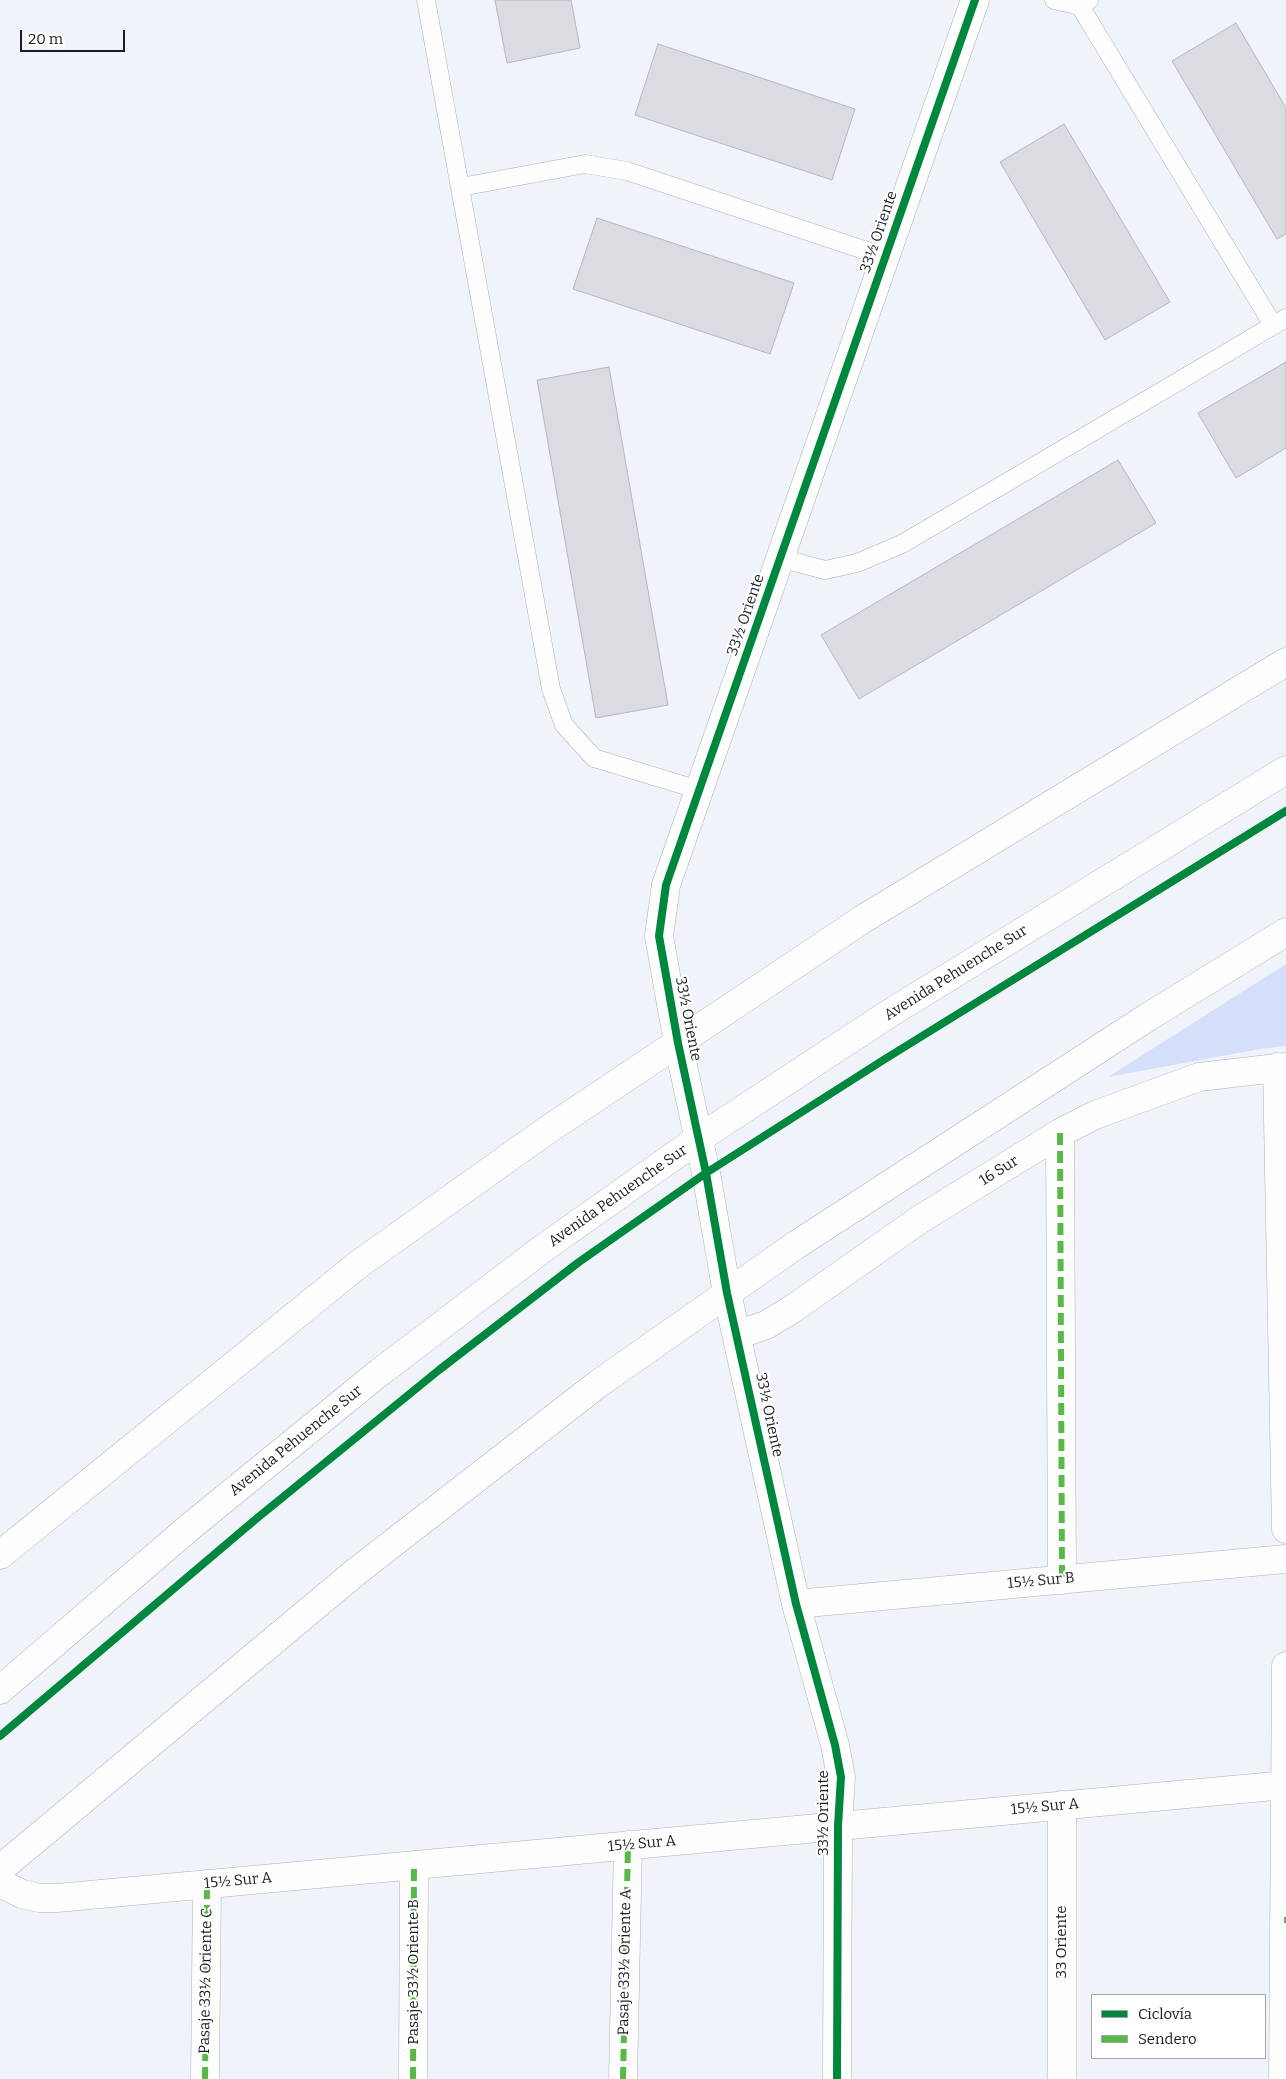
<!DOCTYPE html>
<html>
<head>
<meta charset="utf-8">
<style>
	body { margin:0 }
	#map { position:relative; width:1286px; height:2079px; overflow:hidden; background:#f0f3fa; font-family:Bitter,serif }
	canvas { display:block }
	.legend { position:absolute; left:1091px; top:1994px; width:175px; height:65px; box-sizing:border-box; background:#fff; border:1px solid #a3a4a6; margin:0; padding:6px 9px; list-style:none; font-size:15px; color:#1a1c20 }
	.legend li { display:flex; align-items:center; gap:10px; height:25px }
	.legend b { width:25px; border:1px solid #a3a4a6 }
	.scale { position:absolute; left:20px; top:30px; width:105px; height:22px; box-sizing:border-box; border:2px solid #1a1c20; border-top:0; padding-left:6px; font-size:15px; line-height:18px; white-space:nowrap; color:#1a1c20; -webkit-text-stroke:4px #fff; paint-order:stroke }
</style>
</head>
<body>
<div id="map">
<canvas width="1286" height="2079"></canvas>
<ul class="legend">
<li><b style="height:6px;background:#00873e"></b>Ciclovía</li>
<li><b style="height:6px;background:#58b947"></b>Sendero</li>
</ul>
<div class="scale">20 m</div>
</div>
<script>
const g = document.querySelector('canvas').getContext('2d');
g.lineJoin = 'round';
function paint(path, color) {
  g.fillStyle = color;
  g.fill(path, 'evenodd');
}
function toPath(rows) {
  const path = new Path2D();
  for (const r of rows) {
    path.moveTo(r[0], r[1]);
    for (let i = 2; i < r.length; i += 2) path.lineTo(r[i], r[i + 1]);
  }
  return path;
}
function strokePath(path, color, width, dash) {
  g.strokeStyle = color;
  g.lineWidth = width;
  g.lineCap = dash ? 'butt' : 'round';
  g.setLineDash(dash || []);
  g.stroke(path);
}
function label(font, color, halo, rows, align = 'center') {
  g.font = font + ' Bitter,serif';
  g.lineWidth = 4;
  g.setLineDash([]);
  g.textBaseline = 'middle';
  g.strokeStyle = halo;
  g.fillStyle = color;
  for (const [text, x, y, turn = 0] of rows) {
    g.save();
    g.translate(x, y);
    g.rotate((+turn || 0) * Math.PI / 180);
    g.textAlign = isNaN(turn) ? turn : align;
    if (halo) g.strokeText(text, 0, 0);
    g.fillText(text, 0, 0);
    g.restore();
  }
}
paint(toPath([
	[1286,964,1286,1046,1260,1049,1108,1077]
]), '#d4e0f9');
const building = toPath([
	[495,0,571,0,580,48,507,63,495,0],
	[1236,23,1286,108,1286,234,1277,239,1172,61,1236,23],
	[658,44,855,109,832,180,635,115,658,44],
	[1064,124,1170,302,1105,340,1000,162,1064,124],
	[597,218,794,283,770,354,573,289,597,218],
	[1286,362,1286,448,1236,478,1198,413,1286,362],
	[609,367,668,705,596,718,537,380,609,367],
	[1118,460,1156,523,859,699,821,635,1118,460]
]);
paint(building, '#dadce2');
strokePath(building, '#b5b8bd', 1);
const lane = toPath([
	[426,0,551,689,564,725,594,758,699,790],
	[1054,0,1080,6,1089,0],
	[1080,6,1273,325],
	[461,187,585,164,627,171,885,257],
	[780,558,825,570,857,563,902,544,1286,318]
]);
const street = toPath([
	[1277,1067,1286,1529],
	[1060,1133,1062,1580],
	[737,1335,766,1325,791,1310,919,1220,1060,1133,1095,1115,1199,1077,1286,1067],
	[0,1555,359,1264,546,1131,863,919,1286,662],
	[796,1604,1286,1559],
	[0,1690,191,1526,380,1372,545,1247,698,1139,890,1013,1286,770],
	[1062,1805,1062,2079],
	[0,1869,357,1571,598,1384,796,1245,1148,1017,1286,932],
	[0,1883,22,1894,39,1898,57,1898,1286,1785],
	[205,2079,207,1884],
	[413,2079,414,1865],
	[623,2079,628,1845],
	[837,2079,838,1826,841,1777,835,1745,796,1604,727,1293,706,1173,678,1043,659,936,666,885,975,0],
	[1283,2079,1286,1666]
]);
strokePath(lane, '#afb1b6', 19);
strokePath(street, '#afb1b6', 29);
strokePath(lane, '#fdfdfe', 18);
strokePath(street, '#fdfdfe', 28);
strokePath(toPath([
	[1060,1133,1062,1580],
	[1284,1920,1286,1920],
	[205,2079,207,1884],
	[413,2079,414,1865],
	[623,2079,628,1845]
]), '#58b947', 6, [12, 6]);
strokePath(toPath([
	[0,1736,256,1519,439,1370,579,1262,706,1173,885,1059,1286,811],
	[837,2079,838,1826,841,1777,835,1745,796,1604,727,1293,706,1173,678,1043,659,936,666,885,975,0]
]), '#00873e', 8);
label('15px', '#1a1c20', '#fff', [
	["33½ Oriente",879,232,-71],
	["33½ Oriente",746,615,-71],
	["Avenida Pehuenche Sur",956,973,-32],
	["33½ Oriente",688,1019,79],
	["16 Sur",999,1171,-32],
	["Avenida Pehuenche Sur",618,1196,-35],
	["33½ Oriente",769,1415,78],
	["Avenida Pehuenche Sur",296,1441,-39],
	["15½ Sur B",1041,1581,-5],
	["15½ Sur A",1045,1807,-5],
	["33½ Oriente",824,1813,-90],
	["15½ Sur A",642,1844,-5],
	["15½ Sur A",238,1881,-5],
	["33 Oriente",1062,1942,-90],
	["Pasaje 33½ Oriente A",625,1962,-89],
	["Pasaje 33½ Oriente B",414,1972,-90],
	["Pasaje 33½ Oriente C",206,1981,-89]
]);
</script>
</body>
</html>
